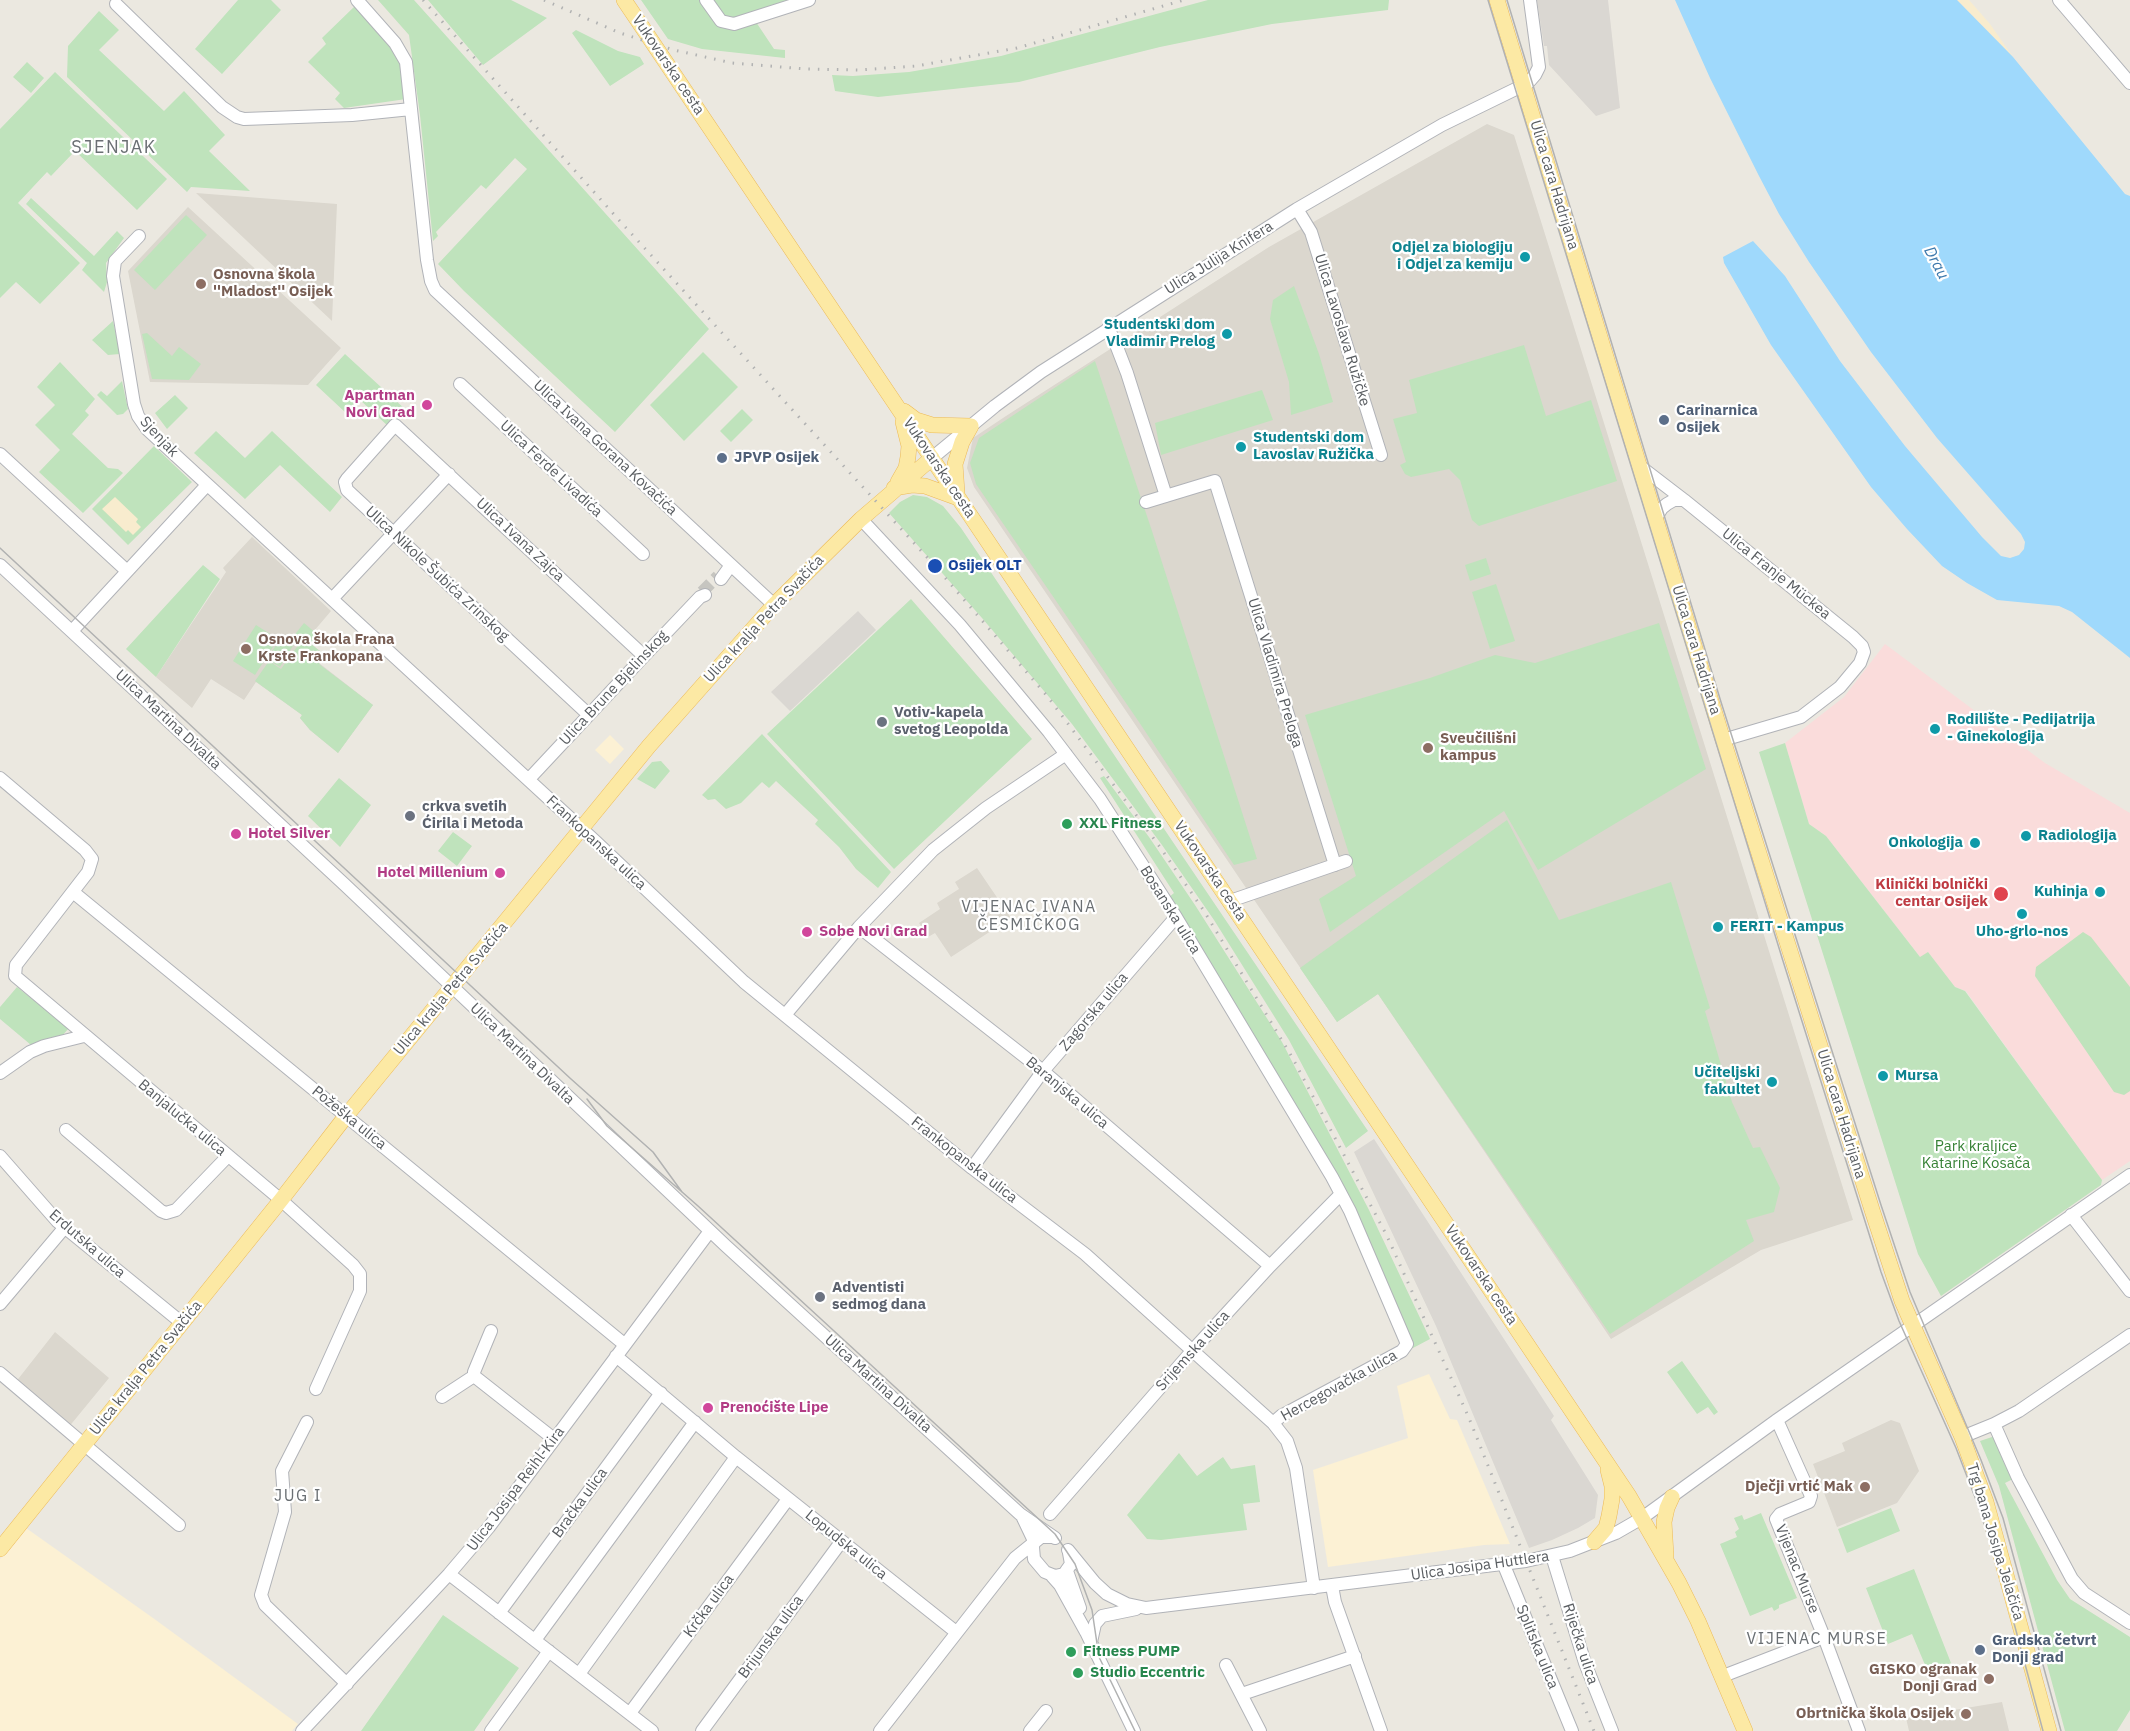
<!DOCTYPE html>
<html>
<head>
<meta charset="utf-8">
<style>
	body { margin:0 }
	canvas { display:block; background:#ebe8e0 }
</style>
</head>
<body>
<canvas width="2130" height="1731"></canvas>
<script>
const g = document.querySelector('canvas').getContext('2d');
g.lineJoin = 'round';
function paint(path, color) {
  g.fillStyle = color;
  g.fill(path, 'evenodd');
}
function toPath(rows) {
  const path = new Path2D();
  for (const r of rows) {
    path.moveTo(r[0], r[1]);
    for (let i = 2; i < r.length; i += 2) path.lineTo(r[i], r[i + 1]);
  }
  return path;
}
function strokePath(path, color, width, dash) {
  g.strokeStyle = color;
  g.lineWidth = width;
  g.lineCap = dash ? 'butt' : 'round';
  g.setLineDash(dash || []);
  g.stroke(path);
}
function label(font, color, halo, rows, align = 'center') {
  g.font = font + ' "IBM Plex Sans",sans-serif';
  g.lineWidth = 4.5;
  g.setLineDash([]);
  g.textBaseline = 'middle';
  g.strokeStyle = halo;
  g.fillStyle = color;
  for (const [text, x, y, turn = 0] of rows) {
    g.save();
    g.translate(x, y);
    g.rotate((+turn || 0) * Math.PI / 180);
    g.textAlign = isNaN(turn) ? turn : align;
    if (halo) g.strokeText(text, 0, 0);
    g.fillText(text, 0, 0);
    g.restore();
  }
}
paint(toPath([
	[610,735,624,749,610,764,595,750],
	[1429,1374,1450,1419,1457,1420,1510,1544,1484,1545,1328,1567,1313,1470,1408,1438,1397,1386],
	[26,1528,153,1618,298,1724,292,1731,0,1731,0,1559]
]), '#fcf1d4');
paint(toPath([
	[1537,0,1608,0,1620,108,1596,116,1549,65,1547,46,1544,46],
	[858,611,876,630,790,711,771,692],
	[1374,1139,1554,1416,1551,1420,1598,1495,1595,1518,1578,1528,1552,1540,1529,1548,1436,1326,1354,1152]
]), '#dad7d2');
paint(toPath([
	[1487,124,1514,135,1853,1220,1761,1250,1611,1339,1378,994,1337,1022,974,487,967,468,973,438,1006,416,1269,247],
	[196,193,337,204,332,321],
	[188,207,341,348,308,385,150,382,128,271],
	[252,537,331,611,314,631,317,634,311,644,325,655,319,663,373,705,338,753,310,730,300,718,302,715,256,682,244,700,211,679,192,708,156,677,226,572,223,568],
	[977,868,1011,918,951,957,935,933,928,937,919,923,940,909,937,903,959,889,955,882],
	[55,1332,109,1378,68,1428,15,1383],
	[1891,1420,1900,1423,1919,1471,1897,1503,1837,1527,1813,1464,1845,1451,1842,1443],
	[2002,1702,2009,1731,1909,1731,1906,1718]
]), '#dbd7ce');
paint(toPath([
	[1885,644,2045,763,2130,813,2130,1161,2102,1180,1966,991,1955,987,1928,952,1921,958,1826,836,1809,824,1785,743,1844,697]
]), '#fadcdb');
paint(toPath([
	[238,0,271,0,281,10,222,74,195,49],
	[378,0,414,0,709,329,615,432,464,291,438,264,527,169,515,158,486,189,481,185,436,232,438,236,433,241,420,115,409,35],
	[428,0,511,0,547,18,483,65],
	[641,0,699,0,717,24,756,22,774,49,785,50,785,58,702,49,668,39],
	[710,0,799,0,733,21,725,20],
	[1208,0,1389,0,1388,10,1272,24,1160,47,1019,82,878,97,835,91,832,75,853,76,909,72,1001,56],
	[356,5,387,41,403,63,406,99,344,108,335,99,340,93,308,62,326,44,322,38],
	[99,11,119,30,99,50,164,111,184,91,225,135,209,151,250,191,191,187,187,192,67,77,68,46],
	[576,30,618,51,640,57,644,64,610,86,572,33],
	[27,62,44,78,31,93,13,77],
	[55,72,167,179,137,210,75,151,51,176,47,172,18,203,80,263,40,304,16,282,0,298,0,129],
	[31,198,94,256,117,231,124,238,106,263,107,282,104,292,82,270,87,263,26,204],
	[186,215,207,235,155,290,134,270],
	[1294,286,1319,354,1333,402,1291,415,1289,382,1270,319,1273,300],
	[113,321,120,354,108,355,92,340],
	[147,333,172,356,179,347,201,364,189,380,152,379,142,334],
	[1524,345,1546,416,1591,400,1617,481,1479,526,1472,520,1460,480,1449,469,1411,477,1405,474,1400,465,1406,462,1393,419,1417,413,1409,380],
	[703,352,738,387,684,441,650,405],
	[345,354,406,410,389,427,359,399,346,413,316,385],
	[1095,361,1152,531,1257,859,1234,865,1139,722,976,484,970,463,979,438],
	[60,362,95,399,85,411,89,415,72,434,108,468,118,469,123,473,83,513,39,472,60,450,35,425,55,405,37,387],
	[122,381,128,409,123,414,117,415,97,395,101,391,107,396],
	[1262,390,1273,420,1161,455,1155,423],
	[175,395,188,408,167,429,155,413],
	[742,409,753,420,731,442,720,431],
	[216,431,245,458,272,431,342,497,330,512,280,465,245,499,194,453],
	[154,446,192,482,128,545,92,509],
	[913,495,927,497,943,506,961,528,1368,1131,1346,1148,1289,1040,1214,920,1162,845,1072,724,982,618,889,513,900,502],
	[1486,558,1491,574,1470,581,1465,565],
	[203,565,220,579,156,677,126,649],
	[1496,584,1515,641,1490,649,1472,592],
	[911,599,1032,739,894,869,767,734],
	[304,623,317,634,311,644,325,655,319,664,373,705,338,753,310,730,300,718,302,715,255,681,269,661,281,669,299,644,292,638],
	[1659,623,1706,769,1538,870,1504,811,1330,932,1319,899,1356,876,1305,715,1430,678,1495,655,1535,663],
	[256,625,278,639,255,675,233,661],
	[282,636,294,644,280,667,267,659],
	[762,734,891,872,878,888,856,869,839,847,815,824,818,820,776,781,769,788,762,782,741,803,726,809,715,799,708,800,702,795],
	[1785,743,1809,824,1826,836,1920,957,1928,952,1955,987,1965,991,2102,1180,2101,1185,1941,1296,1918,1254,1759,752],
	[661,761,670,771,655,789,637,779,652,762],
	[1104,776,1149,837,1195,905,1282,1042,1369,1210,1430,1339,1413,1348,1357,1216,1168,898,1174,893,1100,778],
	[339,778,371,805,340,847,308,816],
	[1507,820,1559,920,1671,882,1710,1008,1705,1011,1732,1102,1753,1148,1760,1147,1780,1188,1774,1212,1746,1220,1754,1241,1610,1334,1378,994,1337,1022,1300,968],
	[453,832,472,846,457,866,438,851],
	[2083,932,2091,937,2130,987,2130,1091,2124,1095,2114,1092,2035,976,2036,967],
	[17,987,69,1028,61,1037,31,1045,0,1019,0,1007],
	[1682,1361,1718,1412,1714,1415,1708,1407,1697,1414,1667,1372],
	[1995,1436,2013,1479,2005,1483,2057,1580,2070,1599,2130,1637,2130,1710,2117,1731,2065,1731,1999,1486,1980,1441],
	[1179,1453,1197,1476,1223,1457,1231,1469,1255,1465,1260,1502,1243,1504,1247,1530,1161,1540,1147,1539,1127,1515],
	[1891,1508,1900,1531,1847,1553,1838,1529],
	[1761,1513,1797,1598,1779,1605,1779,1608,1774,1611,1772,1607,1750,1616,1720,1544,1737,1537,1735,1532,1739,1529,1734,1518,1742,1515,1744,1520],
	[1914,1569,1951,1663,1928,1672,1912,1634,1888,1644,1866,1588],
	[443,1615,519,1668,474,1731,361,1731]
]), '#bfe3bc');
paint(toPath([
	[1957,0,1969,0,1990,24,2013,57],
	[115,497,138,519,136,522,141,527,133,535,128,530,126,532,102,509]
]), '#f8ecce');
paint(toPath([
	[1675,0,1957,0,2013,57,2125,194,2130,196,2130,658,2072,612,2059,606,1997,600,1967,583,1942,566,1907,529,1871,487,1771,345,1724,263,1723,257,1753,241,1785,276,1840,361,1905,446,1982,537,2001,556,2010,558,2019,555,2024,549,2025,542,2021,534,1937,438,1871,352,1809,262,1779,214,1759,176,1710,78]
]), '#9fd9fc');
strokePath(toPath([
	[702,592,718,576]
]), '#c6c5c0', 12, [12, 6]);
const minor = toPath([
	[357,0,395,43,406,62,427,260,431,281,435,290,774,605],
	[706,0,721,21,734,24,809,0],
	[2059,0,2130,83],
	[116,4,222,107,237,117,244,119,352,115,411,109],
	[1297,209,1311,232,1381,455],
	[139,236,115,261,113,276,134,404,138,416,147,429,596,842,744,982,972,1168,1085,1254,1273,1423,1287,1441,1296,1468,1314,1588],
	[1108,328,1115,342,1127,373,1166,496],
	[460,384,643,554],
	[0,454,127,571],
	[932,458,995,406,1041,372,1297,209,1442,125,1528,83,1535,75,1539,67,1530,0],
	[1641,467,1684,500,1853,637,1862,646,1864,652,1860,663,1840,687,1801,717,1723,740],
	[1146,502,1215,481,1335,865],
	[1656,518,1662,508,1667,504,1674,500,1684,500],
	[861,519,960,625,1049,732,1100,799,1176,917,1332,1177,1350,1211,1407,1344,1402,1351,1281,1416,1273,1423],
	[0,565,344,884,726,1246,1020,1514,1055,1538],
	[721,579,731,565],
	[332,599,449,474],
	[72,631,207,485],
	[589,715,347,490,345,482,347,479,395,425,644,656],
	[0,778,85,850,92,859,88,872,16,965,15,976,281,1200,353,1265,360,1274,360,1291,316,1389],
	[529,779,644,656,700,597,705,595],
	[73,892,624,1344],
	[1230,901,1346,861],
	[859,927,1043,1071,1270,1266],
	[785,1015,859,927,933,850,986,808,1066,754],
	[0,1073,30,1052,44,1046,84,1036],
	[66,1130,161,1211,166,1213,176,1210,228,1156],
	[0,1156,57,1221,182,1323],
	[972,1168,1043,1071,1176,917],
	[2071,1215,2130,1291],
	[0,1304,65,1227],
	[491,1331,474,1372,474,1376,554,1439],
	[616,1356,736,1457,956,1632],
	[0,1373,179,1525],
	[442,1397,474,1376],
	[1777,1420,1811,1496,1809,1502,1780,1514,1776,1519,1824,1637,1859,1731],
	[307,1422,282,1471,285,1512,261,1595,265,1605,347,1684],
	[1994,1424,2018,1478,2072,1579,2084,1593,2130,1623],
	[1962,1437,1994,1424,2019,1411,2130,1335],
	[1050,1514,1192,1351,1270,1266,1341,1194],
	[1023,1518,1034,1541,1033,1547,1034,1559,1045,1572,1055,1576,1064,1574,1071,1564,1069,1553],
	[1068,1550,1095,1583,1107,1594,1127,1604,1146,1608,1526,1561,1570,1551,1616,1533,1642,1518,1777,1420,2130,1175],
	[1552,1556,1585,1663,1612,1731],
	[1503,1563,1572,1731],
	[1067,1571,1080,1608],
	[449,1574,652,1731],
	[1052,1576,1060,1585,1086,1632,1134,1731],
	[1332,1586,1335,1602,1381,1731],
	[499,1613,661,1393],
	[535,1640,695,1422],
	[1091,1642,1095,1624,1102,1616,1136,1609],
	[1226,1665,1260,1731],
	[579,1674,736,1457],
	[1723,1676,1824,1637],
	[1242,1694,1355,1656],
	[630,1713,788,1499],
	[302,1731,449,1574,489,1527,710,1231],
	[491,1731,549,1651],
	[702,1731,841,1542],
	[880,1731,1015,1558,1041,1537,1053,1537],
	[1030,1731,1046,1711]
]);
const major = toPath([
	[624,0,1629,1496,1679,1583,1698,1621,1745,1731],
	[1497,0,1723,740,1873,1213,1902,1301,1962,1437,1986,1502,2049,1731],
	[904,411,916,420,932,425,971,426],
	[898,482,906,468,908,457,909,446,903,422],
	[894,488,912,485,925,486,958,498],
	[957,492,955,464,962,442,971,426],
	[1594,1542,1606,1528,1609,1516,1612,1499,1612,1486,1608,1470],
	[0,1549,281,1200,346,1116,649,746,774,605,861,519,932,458],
	[1666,1555,1664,1522,1667,1508,1672,1497]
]);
strokePath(minor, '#b1b3b8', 14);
strokePath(major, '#ecba58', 16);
strokePath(minor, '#fff', 12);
strokePath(major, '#fce9a4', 15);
strokePath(toPath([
	[1488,0,1783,961,1881,1272,1899,1321,1956,1448,1978,1505,2004,1586,2043,1731],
	[1507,0,1721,702,1881,1205,1910,1292,1981,1460,2003,1518,2061,1731],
	[0,548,571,1079,653,1152,682,1192],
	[587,1099,607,1126,698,1206,1055,1534,1075,1564,1092,1610,1099,1657,1135,1731]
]), '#b1b2b2', 1.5);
strokePath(toPath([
	[423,0,618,219,935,566,1048,697,1160,847,1204,911,1292,1057,1387,1236,1469,1418,1594,1731],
	[544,0,620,33,674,50,732,63,806,69,859,70,916,66,1017,48,1184,0]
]), '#b1b2b2', 3, [1.5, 8]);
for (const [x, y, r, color] of [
	[1525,257,6,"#0f9aa8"],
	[201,284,6,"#8d6e63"],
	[1227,334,6,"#0f9aa8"],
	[427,405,6,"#d1479c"],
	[1664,420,6,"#5c6f8a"],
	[1241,447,6,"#0f9aa8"],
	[722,458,6,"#5c6f8a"],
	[935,566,8,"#1a4fb4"],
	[246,649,6,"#8d6e63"],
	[882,722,6,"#6b7280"],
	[1935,729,6,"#0f9aa8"],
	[1428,748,6,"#8d6e63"],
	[410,816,6,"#6b7280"],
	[1067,824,6,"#2e9e5b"],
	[236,834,6,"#d1479c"],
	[2026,836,6,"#0f9aa8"],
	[1975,843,6,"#0f9aa8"],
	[500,873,6,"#d1479c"],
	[2100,892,6,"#0f9aa8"],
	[2001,894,8,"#e0444e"],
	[2022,914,6,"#0f9aa8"],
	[1718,927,6,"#0f9aa8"],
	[807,932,6,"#d1479c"],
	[1883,1076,6,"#0f9aa8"],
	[1772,1082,6,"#0f9aa8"],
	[820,1297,6,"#6b7280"],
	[708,1408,6,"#d1479c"],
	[1865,1487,6,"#8d6e63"],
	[1980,1650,6,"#5c6f8a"],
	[1071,1652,6,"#2e9e5b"],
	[1078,1673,6,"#2e9e5b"],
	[1989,1679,6,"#8d6e63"],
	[1966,1714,6,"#8d6e63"]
]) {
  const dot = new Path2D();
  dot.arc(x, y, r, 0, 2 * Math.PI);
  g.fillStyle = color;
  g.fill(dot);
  strokePath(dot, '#fff', 2);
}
label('15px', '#595d61', '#fff', [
	["Vukovarska cesta",668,65,56],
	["Ulica cara Hadrijana",1554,185,73],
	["Ulica Julija Knifera",1219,258,-32],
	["Ulica Lavoslava Ružičke",1342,330,73],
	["Sjenjak",159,437,47],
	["Ulica Ivana Gorana Kovačića",605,448,43],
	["Vukovarska cesta",939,468,56],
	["Ulica Ferde Livadića",551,469,43],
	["Ulica Ivana Zajca",520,540,43],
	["Ulica Nikole Šubića Zrinskog",437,574,43],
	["Ulica Franje Mückea",1776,574,39],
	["Ulica kralja Petra Svačića",764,619,-47],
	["Ulica cara Hadrijana",1696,650,73],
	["Ulica Vladimira Preloga",1275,673,73],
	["Ulica Brune Bjelinskog",614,688,-47],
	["Ulica Martina Divalta",168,720,43],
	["Frankopanska ulica",596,843,43],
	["Vukovarska cesta",1210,871,56],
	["Bosanska ulica",1170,910,58],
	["Ulica kralja Petra Svačića",451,989,-50],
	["Zagorska ulica",1094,1012,-50],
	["Ulica Martina Divalta",522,1054,44],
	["Baranjska ulica",1067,1093,40],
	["Ulica cara Hadrijana",1841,1114,73],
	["Banjalučka ulica",182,1118,40],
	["Požeška ulica",349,1118,39],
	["Frankopanska ulica",964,1160,38],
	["Erdutska ulica",87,1244,41],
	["Vukovarska cesta",1481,1275,56],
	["Srijemska ulica",1193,1351,-48],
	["Ulica kralja Petra Svačića",146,1368,-51],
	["Ulica Martina Divalta",878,1384,42],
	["Hercegovačka ulica",1339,1386,-29],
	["Ulica Josipa Reihl-Kira",516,1489,-53],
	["Bračka ulica",580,1503,-54],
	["Trg bana Josipa Jelačića",1995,1542,73],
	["Lopudska ulica",846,1545,39],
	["Ulica Josipa Huttlera",1480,1566,-8],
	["Vijenac Murse",1797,1569,68],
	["Krčka ulica",709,1606,-54],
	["Brijunska ulica",771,1637,-54],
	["Riječka ulica",1580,1644,72],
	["Splitska ulica",1537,1647,68]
]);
label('bold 15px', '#0d838f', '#fff', [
	["Odjel za biologiju",1513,248],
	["i Odjel za kemiju",1513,265],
	["Studentski dom",1215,325],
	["Vladimir Prelog",1215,342],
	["Studentski dom",1253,438,"left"],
	["Lavoslav Ružička",1253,455,"left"],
	["Rodilište - Pedijatrija",1947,720,"left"],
	["- Ginekologija",1947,737,"left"],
	["Radiologija",2038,836,"left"],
	["Onkologija",1963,843],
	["Kuhinja",2088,892],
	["FERIT - Kampus",1730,927,"left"],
	["Uho-grlo-nos",2022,932,"center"],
	["Učiteljski",1760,1073],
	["fakultet",1760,1090],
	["Mursa",1895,1076,"left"]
], 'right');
label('bold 15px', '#785e54', '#fff', [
	["Osnovna škola",213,275],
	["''Mladost'' Osijek",213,292],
	["Osnova škola Frana",258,640],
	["Krste Frankopana",258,657],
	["Sveučilišni",1440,739],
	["kampus",1440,756],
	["Dječji vrtić Mak",1853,1487,"right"],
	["GISKO ogranak",1977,1670,"right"],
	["Donji Grad",1977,1687,"right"],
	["Obrtnička škola Osijek",1954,1714,"right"]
], 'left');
label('bold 15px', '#b23c85', '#fff', [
	["Apartman",415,396,"right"],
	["Novi Grad",415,413,"right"],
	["Hotel Silver",248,834],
	["Hotel Millenium",488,873,"right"],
	["Sobe Novi Grad",819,932],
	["Prenoćište Lipe",720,1408]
], 'left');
label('bold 15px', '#4e5e75', '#fff', [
	["Carinarnica",1676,411],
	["Osijek",1676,428],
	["JPVP Osijek",734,458],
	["Gradska četvrt",1992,1641],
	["Donji grad",1992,1658]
], 'left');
label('bold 15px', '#164399', '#fff', [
	["Osijek OLT",948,566]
], 'left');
label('bold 15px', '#5b616d', '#fff', [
	["Votiv-kapela",894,713],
	["svetog Leopolda",894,730],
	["crkva svetih",422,807],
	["Ćirila i Metoda",422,824],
	["Adventisti",832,1288],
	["sedmog dana",832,1305]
], 'left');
label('bold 15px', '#27864d', '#fff', [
	["XXL Fitness",1079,824],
	["Fitness PUMP",1083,1652],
	["Studio Eccentric",1090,1673]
], 'left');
label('bold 15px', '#be3a42', '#fff', [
	["Klinički bolnički",1988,885],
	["centar Osijek",1988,902]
], 'right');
label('15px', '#378236', '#fff', [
	["Park kraljice",1976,1147],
	["Katarine Kosača",1976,1164]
]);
label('italic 16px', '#3e7aad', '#fff', [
	["Drau",1936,263,62]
]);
g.letterSpacing = '1.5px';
label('16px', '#6a6f73', '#fff', [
	["VIJENAC IVANA",1029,907],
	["ČESMIČKOG",1029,925],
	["JUG I",298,1496],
	["VIJENAC MURSE",1817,1639]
]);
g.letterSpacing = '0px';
g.letterSpacing = '1.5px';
label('18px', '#6a6f73', '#fff', [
	["SJENJAK",114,148]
]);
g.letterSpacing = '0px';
</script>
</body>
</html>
